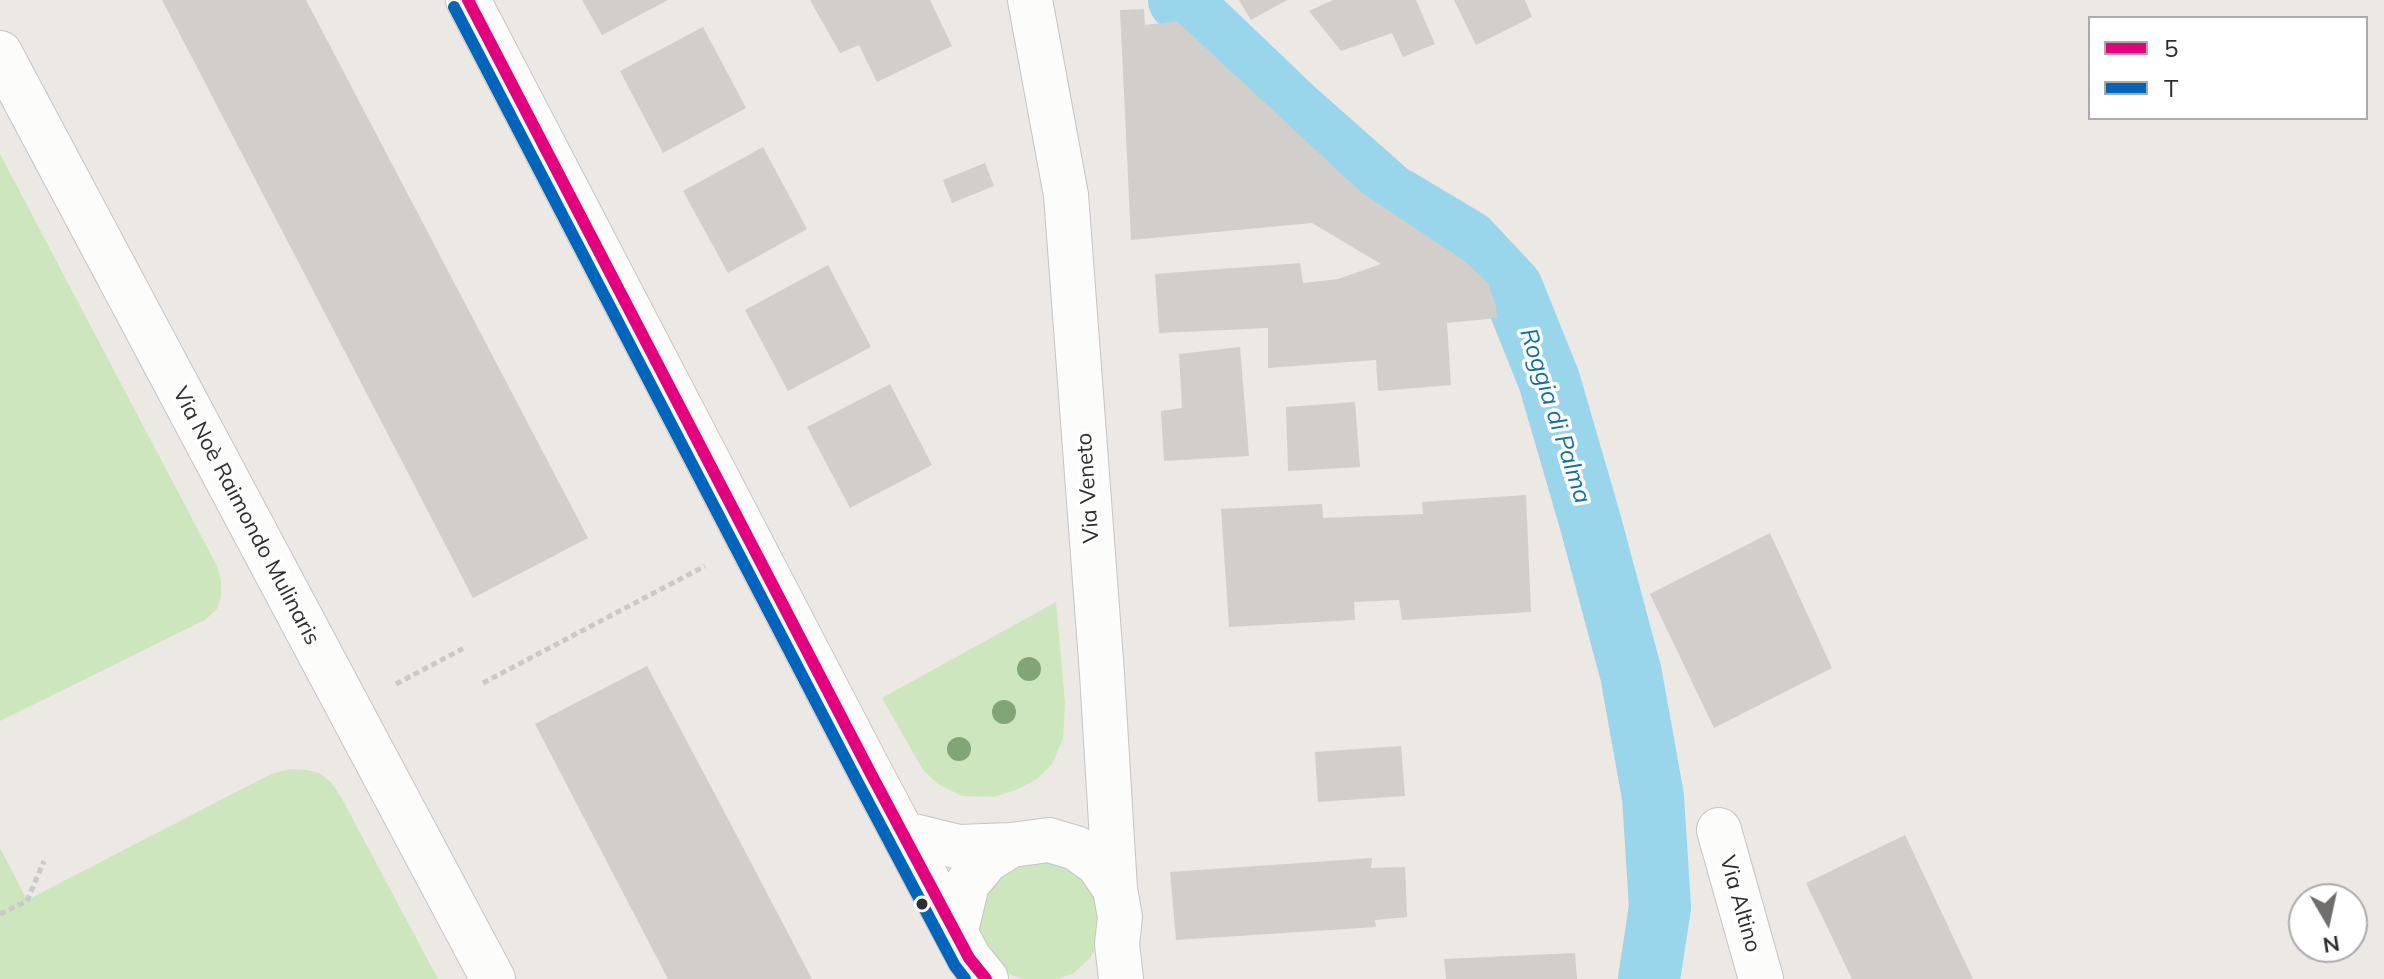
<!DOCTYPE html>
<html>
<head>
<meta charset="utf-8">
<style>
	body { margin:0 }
	#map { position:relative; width:2384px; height:979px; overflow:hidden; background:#ece8e4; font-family:Mulish,sans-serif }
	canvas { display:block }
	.legend { position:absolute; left:2088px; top:16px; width:280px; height:104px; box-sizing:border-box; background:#fff; border:2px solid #ababab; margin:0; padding:10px 14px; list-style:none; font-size:24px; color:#2e2e2e }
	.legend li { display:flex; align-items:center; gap:16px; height:40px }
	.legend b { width:40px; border:2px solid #ababab }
	.north { position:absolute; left:2288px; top:883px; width:80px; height:80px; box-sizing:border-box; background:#fff; border:2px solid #ababab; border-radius:50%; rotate:171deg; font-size:22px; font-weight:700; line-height:32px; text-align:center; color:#2e2e2e }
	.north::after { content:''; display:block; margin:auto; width:28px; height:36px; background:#706f6e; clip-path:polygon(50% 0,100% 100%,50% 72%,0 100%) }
</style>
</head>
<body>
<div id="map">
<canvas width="2384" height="979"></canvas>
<ul class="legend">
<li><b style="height:10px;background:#e5007d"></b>5</li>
<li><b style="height:10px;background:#0065bd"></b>T</li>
</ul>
<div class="north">N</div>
</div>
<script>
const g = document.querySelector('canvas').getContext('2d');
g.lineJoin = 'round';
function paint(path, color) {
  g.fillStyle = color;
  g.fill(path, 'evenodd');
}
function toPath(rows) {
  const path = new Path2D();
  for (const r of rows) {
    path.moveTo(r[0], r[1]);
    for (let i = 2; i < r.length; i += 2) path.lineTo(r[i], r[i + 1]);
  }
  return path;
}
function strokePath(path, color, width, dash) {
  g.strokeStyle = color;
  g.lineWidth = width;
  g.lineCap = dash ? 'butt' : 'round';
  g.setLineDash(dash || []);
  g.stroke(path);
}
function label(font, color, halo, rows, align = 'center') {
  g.font = font + ' Mulish,sans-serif';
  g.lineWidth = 7;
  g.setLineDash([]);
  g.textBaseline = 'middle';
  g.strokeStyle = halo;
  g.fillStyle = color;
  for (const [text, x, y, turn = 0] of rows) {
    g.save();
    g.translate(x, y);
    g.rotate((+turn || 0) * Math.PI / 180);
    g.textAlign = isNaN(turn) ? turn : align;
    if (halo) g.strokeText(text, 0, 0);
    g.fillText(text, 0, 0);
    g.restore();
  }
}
paint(toPath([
	[0,154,217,566,221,581,221,596,217,609,205,620,0,721],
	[1056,602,1065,703,1063,739,1052,764,1037,779,1018,789,994,797,962,796,938,784,923,770,882,698],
	[290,769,307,770,319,773,331,782,341,797,438,979,0,979,0,848,27,900,271,774],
	[1027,857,1082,872,1102,904,1099,943,1089,959,1074,973,1058,979,1023,979,1011,975,998,965,980,938,977,922,984,890]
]), '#cee6be');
strokePath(toPath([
	[1179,0,1294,110,1389,194,1468,241,1512,288,1549,380,1590,521,1631,674,1653,797,1660,907,1649,979]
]), '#99d6ec', 62);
paint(toPath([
	[162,0,306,0,588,538,473,598],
	[582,0,668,0,602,35],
	[810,0,930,0,952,46,877,82,859,45,840,53],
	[1239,0,1287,0,1251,20],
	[1333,0,1416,0,1435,44,1403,57,1392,33,1341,51,1309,11],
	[1454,0,1525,0,1532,17,1476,45],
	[1144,9,1145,25,1177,21,1361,192,1465,261,1488,283,1496,306,1497,318,1447,323,1451,385,1378,391,1376,360,1268,368,1268,328,1159,333,1155,274,1300,263,1303,283,1338,279,1381,264,1312,223,1131,240,1120,10],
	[703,27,746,108,663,153,620,71],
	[763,147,807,229,728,273,683,191],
	[985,163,994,186,952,203,943,180],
	[828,265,871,347,788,391,745,310],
	[1240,347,1249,456,1164,461,1161,411,1182,408,1179,354],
	[890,384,932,465,850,508,807,427],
	[1355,402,1360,467,1288,471,1286,407],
	[1526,495,1531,612,1402,620,1399,600,1354,602,1355,620,1229,627,1221,509,1322,504,1323,518,1423,514,1422,502],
	[1770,533,1832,668,1714,728,1650,594],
	[647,666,737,836,812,979,668,979,535,724],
	[1401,746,1405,796,1318,802,1315,752],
	[1905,835,1973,979,1852,979,1806,883],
	[1372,858,1371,868,1405,867,1407,917,1375,920,1376,927,1176,940,1170,872],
	[1575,953,1577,979,1446,979,1444,959]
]), '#d1cecb');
const minor = toPath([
	[468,0,871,774,969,958,986,979],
	[1030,0,1066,195,1102,674,1115,889,1120,917,1117,944,1121,979],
	[0,53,493,979],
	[1719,830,1761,979],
	[902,833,959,847,1011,845,1049,840,1076,848,1098,864,1115,889],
	[956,931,967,884,987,860,1011,845]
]);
strokePath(minor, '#c5c4c5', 46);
strokePath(toPath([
	[483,683,705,566],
	[396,684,464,648],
	[0,914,27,901,44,861]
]), '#c9c9c8', 5, [6, 4]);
strokePath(minor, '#fcfcfb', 44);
strokePath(toPath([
	[468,0,871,774,969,958,986,979]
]), '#e5007d', 12);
strokePath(toPath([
	[454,7,857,781,955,966,965,979]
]), '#0065bd', 12);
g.fillStyle = '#82a575';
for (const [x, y] of [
	[1029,669],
	[1004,712],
	[959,749]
]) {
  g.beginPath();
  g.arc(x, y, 12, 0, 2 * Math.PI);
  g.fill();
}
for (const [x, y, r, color] of [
	[922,904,7,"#2e2e2e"]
]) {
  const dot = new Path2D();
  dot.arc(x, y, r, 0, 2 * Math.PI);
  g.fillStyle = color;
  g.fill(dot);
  strokePath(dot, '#fff', 3);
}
label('22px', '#2e2e2e', '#fff', [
	["Via Veneto",1088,488,-94],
	["Via Noè Raimondo Mulinaris",246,516,62],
	["Via Altino",1740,904,74]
]);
label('italic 24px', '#0d6fa3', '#fff', [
	["Roggia di Palma",1555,416,72]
]);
</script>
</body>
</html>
